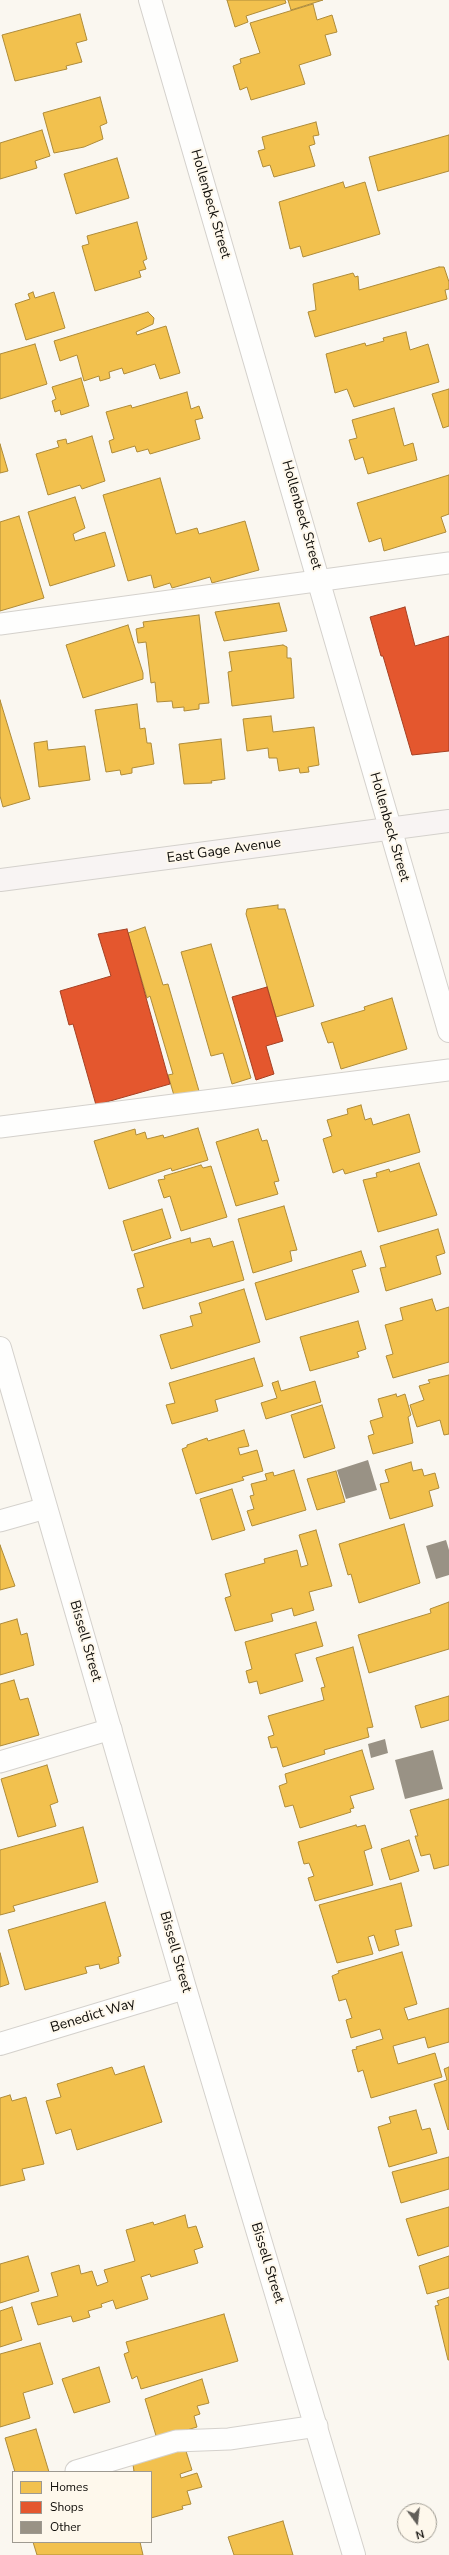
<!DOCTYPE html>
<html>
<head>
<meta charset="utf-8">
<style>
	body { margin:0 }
	#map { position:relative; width:449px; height:2555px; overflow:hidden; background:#faf7f0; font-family:"Nunito Sans",sans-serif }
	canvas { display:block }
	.legend { position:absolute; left:12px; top:2471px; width:140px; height:72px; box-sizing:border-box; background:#fef8ec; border:1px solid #9e9a91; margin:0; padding:5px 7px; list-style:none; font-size:12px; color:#0e0c08 }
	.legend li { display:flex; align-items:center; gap:8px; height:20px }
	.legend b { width:20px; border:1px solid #9e9a91 }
	.north { position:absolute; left:397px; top:2503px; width:40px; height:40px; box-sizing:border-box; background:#fef8ec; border:1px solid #9e9a91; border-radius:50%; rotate:165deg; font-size:11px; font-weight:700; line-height:16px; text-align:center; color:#0e0c08 }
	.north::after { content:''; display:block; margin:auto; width:14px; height:18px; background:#615e59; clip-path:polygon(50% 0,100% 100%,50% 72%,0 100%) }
</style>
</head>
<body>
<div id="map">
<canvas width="449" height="2555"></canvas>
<ul class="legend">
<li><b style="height:11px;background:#f2c14e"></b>Homes</li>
<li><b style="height:11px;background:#e4572e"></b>Shops</li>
<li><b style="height:11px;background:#999285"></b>Other</li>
</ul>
<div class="north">N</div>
</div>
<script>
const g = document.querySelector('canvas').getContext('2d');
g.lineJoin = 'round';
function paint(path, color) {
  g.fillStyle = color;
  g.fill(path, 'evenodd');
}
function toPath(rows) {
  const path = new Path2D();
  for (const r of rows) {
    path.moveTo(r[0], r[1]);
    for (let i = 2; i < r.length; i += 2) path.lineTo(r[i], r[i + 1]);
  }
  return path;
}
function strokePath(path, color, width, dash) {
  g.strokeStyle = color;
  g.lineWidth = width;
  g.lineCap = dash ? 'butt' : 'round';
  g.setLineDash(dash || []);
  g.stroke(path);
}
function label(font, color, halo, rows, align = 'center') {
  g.font = font + ' "Nunito Sans",sans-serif';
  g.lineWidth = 4;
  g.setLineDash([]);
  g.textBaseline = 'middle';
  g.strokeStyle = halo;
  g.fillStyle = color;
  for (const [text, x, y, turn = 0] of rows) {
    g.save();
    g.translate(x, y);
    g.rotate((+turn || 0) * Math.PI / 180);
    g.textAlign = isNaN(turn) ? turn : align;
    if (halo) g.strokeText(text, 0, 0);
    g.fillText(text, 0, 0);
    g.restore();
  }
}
const homes = toPath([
	[227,0,285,0,286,3,246,16,248,22,235,27,227,0],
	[288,0,323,0,291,10,288,0],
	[313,4,317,20,332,15,337,32,325,35,331,55,299,65,305,84,251,100,247,87,240,90,233,66,241,63,240,59,260,53,250,23,313,4],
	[80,14,87,40,76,43,82,62,66,66,67,69,15,81,2,35,80,14],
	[100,97,107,123,100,126,103,139,84,147,54,153,43,113,100,97],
	[316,122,319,135,313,136,315,144,309,146,315,166,274,177,270,165,263,167,258,151,265,149,262,137,316,122],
	[42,130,50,156,35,161,37,168,0,179,0,143,42,130],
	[449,135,449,171,378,191,369,157,449,135],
	[117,158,129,198,76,214,64,174,117,158],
	[343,182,345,188,365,182,380,234,303,257,300,246,290,249,279,202,343,182],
	[137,222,147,259,143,261,146,269,139,271,141,277,95,291,82,246,89,244,87,236,137,222],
	[439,267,444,267,449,282,449,289,445,290,447,299,315,337,308,312,316,310,313,284,353,273,355,277,358,276,359,290,439,267],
	[33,292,35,298,54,292,65,328,26,340,15,304,30,299,28,294,33,292],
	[148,312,154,318,153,324,136,332,137,335,166,326,180,373,160,379,155,364,124,374,122,368,109,372,110,378,100,381,99,376,84,381,77,355,60,361,54,341,148,312],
	[406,332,410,350,428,344,439,382,354,407,347,389,335,393,326,354,365,343,366,346,384,341,383,338,406,332],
	[35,344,47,384,0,399,0,354,35,344],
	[81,378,89,406,61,415,60,410,55,412,52,401,56,399,52,387,81,378],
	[449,389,449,426,443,428,432,394,449,389],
	[187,392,191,409,199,406,203,418,195,420,200,439,150,454,148,449,137,452,135,446,112,453,109,441,114,439,106,412,131,405,132,408,187,392],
	[394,408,404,446,413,443,417,460,368,474,363,457,355,460,349,440,357,438,352,420,394,408],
	[92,436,105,481,82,489,80,485,48,495,36,454,59,447,57,441,66,439,67,444,92,436],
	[0,444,8,471,0,473,0,444],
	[449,475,449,514,441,517,446,532,384,551,381,538,369,542,357,503,449,475],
	[160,478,176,534,197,528,199,534,245,521,259,570,212,583,210,577,172,588,170,583,154,588,151,575,128,581,103,495,160,478],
	[75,497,85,528,73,534,75,541,105,532,115,566,50,586,28,512,75,497],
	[19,516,44,598,0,611,0,522,19,516],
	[279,603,287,631,224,641,215,612,279,603],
	[199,615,209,703,199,704,199,709,184,711,184,707,173,708,172,701,157,702,155,682,151,683,146,642,138,643,136,629,144,627,143,622,199,615],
	[128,625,143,673,143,679,83,698,66,645,128,625],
	[283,645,287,647,287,658,291,658,294,698,232,706,228,672,232,671,229,652,283,645],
	[0,700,30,799,3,807,0,796,0,700],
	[137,704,140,729,145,728,147,743,151,743,154,764,132,768,132,773,121,775,120,770,106,772,95,710,137,704],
	[271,716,273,732,314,727,319,765,308,767,309,772,300,773,299,768,279,771,277,758,269,758,268,748,247,751,243,719,271,716],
	[221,739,225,779,211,781,212,783,184,784,179,744,221,739],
	[47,741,48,750,85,746,90,780,39,787,34,743,47,741],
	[278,905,278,909,285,909,314,1006,276,1017,246,914,247,909,278,905],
	[145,927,163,985,168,984,199,1091,175,1099,168,1075,173,1074,150,996,147,998,128,933,145,927],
	[211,944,251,1078,232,1084,223,1053,211,1056,181,952,211,944],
	[392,998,407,1049,341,1069,333,1042,328,1043,321,1023,365,1010,364,1007,392,998],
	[361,1105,365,1120,371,1118,373,1125,409,1114,420,1152,345,1174,343,1169,333,1173,323,1139,332,1136,327,1120,348,1114,347,1109,361,1105],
	[198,1128,208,1160,172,1171,171,1168,109,1189,94,1141,135,1129,136,1135,145,1132,147,1139,163,1135,164,1138,198,1128],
	[258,1129,262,1141,267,1140,279,1181,274,1182,278,1194,236,1206,216,1142,258,1129],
	[419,1163,437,1215,378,1232,363,1180,377,1177,376,1173,389,1169,390,1172,419,1163],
	[201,1165,203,1168,211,1166,227,1217,181,1231,170,1196,164,1198,158,1180,165,1179,164,1176,201,1165],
	[284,1206,297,1250,290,1251,292,1261,253,1273,238,1219,284,1206],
	[162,1209,171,1238,132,1251,123,1221,162,1209],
	[438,1229,445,1253,436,1256,441,1274,386,1291,380,1268,386,1267,380,1246,438,1229],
	[190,1238,191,1243,210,1238,213,1247,233,1241,244,1280,143,1309,137,1289,144,1287,134,1254,190,1238],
	[361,1251,366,1266,352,1270,359,1292,266,1320,255,1283,361,1251],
	[244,1289,260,1342,171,1369,160,1335,193,1326,190,1316,202,1313,199,1303,244,1289],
	[432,1299,436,1311,449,1307,449,1362,393,1378,386,1356,393,1354,385,1325,403,1320,400,1308,432,1299],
	[358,1321,366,1349,357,1352,359,1357,310,1371,300,1337,358,1321],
	[254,1358,263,1386,215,1400,218,1411,172,1424,166,1405,175,1403,169,1383,254,1358],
	[449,1375,449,1434,444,1435,440,1420,417,1427,410,1405,424,1400,419,1386,430,1383,428,1380,449,1375],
	[278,1381,281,1391,315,1381,321,1402,266,1419,261,1403,277,1398,272,1383,278,1381],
	[396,1394,397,1397,405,1394,411,1415,408,1417,413,1443,373,1454,368,1436,374,1434,370,1421,383,1417,378,1399,396,1394],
	[322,1405,335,1448,304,1458,291,1415,322,1405],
	[244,1430,249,1446,238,1448,240,1455,257,1450,263,1471,242,1477,244,1480,196,1494,182,1449,187,1447,187,1445,207,1438,208,1441,244,1430],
	[411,1462,413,1471,422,1469,424,1476,435,1473,439,1488,429,1491,433,1506,390,1519,380,1484,389,1482,385,1470,411,1462],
	[294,1470,306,1510,252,1526,247,1511,254,1509,250,1496,254,1495,251,1484,267,1480,265,1474,273,1472,274,1476,294,1470],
	[336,1471,345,1502,317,1510,307,1479,336,1471],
	[232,1489,245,1530,212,1540,200,1499,232,1489],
	[404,1524,420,1583,359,1603,351,1574,348,1575,339,1544,404,1524],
	[316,1530,332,1586,309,1592,314,1610,294,1616,292,1608,271,1614,273,1621,235,1631,225,1598,231,1596,225,1574,265,1563,264,1559,297,1550,301,1567,308,1565,299,1535,316,1530],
	[0,1545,15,1586,0,1590,0,1545],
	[449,1602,449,1649,369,1673,358,1635,431,1613,430,1609,449,1602],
	[17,1619,21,1635,27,1633,34,1665,0,1675,0,1624,17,1619],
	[316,1622,323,1646,295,1654,303,1681,260,1694,257,1681,249,1683,246,1671,252,1669,245,1642,316,1622],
	[353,1647,373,1727,367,1728,369,1737,324,1750,325,1754,283,1767,277,1747,271,1748,268,1737,274,1735,268,1716,324,1700,321,1688,325,1687,316,1658,353,1647],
	[14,1680,20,1700,28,1698,39,1735,0,1746,0,1684,14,1680],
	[449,1696,449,1720,421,1728,415,1706,449,1696],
	[362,1750,374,1789,350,1796,354,1808,350,1809,351,1812,300,1828,293,1805,285,1807,279,1786,287,1783,285,1774,362,1750],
	[47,1765,58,1802,50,1805,56,1826,18,1837,1,1779,47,1765],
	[449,1799,449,1865,434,1869,430,1854,421,1856,415,1836,418,1836,410,1810,449,1799],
	[356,1825,357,1827,365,1825,372,1848,364,1851,373,1885,315,1901,308,1878,314,1876,309,1863,304,1864,298,1842,356,1825],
	[83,1827,98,1882,13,1906,15,1911,0,1915,0,1850,83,1827],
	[409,1840,419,1871,390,1880,381,1849,409,1840],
	[401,1883,412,1926,395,1930,399,1945,379,1951,374,1935,368,1937,373,1954,337,1963,319,1905,401,1883],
	[105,1902,121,1956,118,1957,119,1963,100,1969,99,1964,85,1967,87,1973,25,1990,8,1930,105,1902],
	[402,1952,417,2004,404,2008,408,2020,449,2008,449,2042,428,2048,425,2037,393,2046,398,2064,435,2053,442,2077,371,2098,363,2070,358,2072,352,2050,357,2049,356,2047,383,2039,380,2029,351,2038,346,2020,352,2018,346,1999,339,2001,332,1976,339,1973,338,1971,402,1952],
	[0,1953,9,1984,0,1987,0,1953],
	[144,2066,162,2122,77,2150,71,2129,56,2134,46,2101,61,2097,57,2084,112,2067,115,2075,144,2066],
	[449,2067,449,2129,448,2130,434,2084,447,2080,444,2069,449,2067],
	[10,2095,12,2101,26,2097,44,2164,22,2169,25,2180,0,2186,0,2098,10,2095],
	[416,2110,422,2130,430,2128,437,2153,389,2167,378,2127,391,2123,389,2117,416,2110],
	[449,2157,449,2189,401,2203,392,2172,449,2157],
	[449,2207,449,2246,418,2256,406,2219,449,2207],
	[185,2215,188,2228,196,2226,203,2247,194,2250,198,2263,151,2277,150,2274,141,2277,148,2299,116,2309,113,2300,101,2304,102,2307,88,2311,90,2317,73,2322,71,2316,38,2325,31,2303,58,2296,51,2273,79,2265,81,2274,92,2271,97,2286,108,2282,104,2270,135,2261,126,2230,153,2222,154,2225,185,2215],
	[28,2256,39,2291,0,2303,0,2264,28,2256],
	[449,2256,449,2288,427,2294,419,2266,449,2256],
	[449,2297,449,2360,448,2360,435,2306,439,2305,437,2301,449,2297],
	[12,2307,22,2340,0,2347,0,2311,12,2307],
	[224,2314,238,2361,141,2389,137,2376,132,2379,124,2354,129,2352,126,2342,224,2314],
	[40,2343,53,2384,23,2393,30,2418,0,2427,0,2354,40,2343],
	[99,2367,110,2402,74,2413,62,2379,99,2367],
	[202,2379,209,2403,197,2406,200,2414,194,2416,197,2427,157,2439,145,2399,202,2379],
	[36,2429,49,2472,15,2472,5,2438,36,2429],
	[185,2448,192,2470,180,2474,181,2478,197,2473,202,2487,187,2491,191,2504,182,2506,183,2509,151,2518,151,2472,131,2472,134,2471,133,2465,185,2448],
	[283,2521,293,2555,234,2555,228,2537,283,2521],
	[33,2542,140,2542,143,2555,37,2555,33,2542]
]);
paint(homes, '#f2c14e');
strokePath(homes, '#ae8b39', 1);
const shops = toPath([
	[405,607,415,646,449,636,449,751,412,755,383,656,381,656,370,617,405,607],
	[127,929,170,1084,96,1105,73,1024,69,1025,60,991,111,976,98,934,127,929],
	[267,987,283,1041,266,1046,274,1074,256,1080,232,997,267,987]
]);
paint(shops, '#e4572e');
strokePath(shops, '#a44023', 1);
paint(toPath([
	[368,1460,377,1490,346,1499,337,1470],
	[446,1540,449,1550,449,1575,436,1579,426,1546],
	[385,1739,388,1753,371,1758,368,1744],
	[433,1750,443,1789,405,1799,395,1760]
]), '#999285');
const lane = toPath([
	[0,624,449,563],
	[0,1127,449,1070],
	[0,1521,46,1508],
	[0,1762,111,1729],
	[76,2471,176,2441,229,2439,317,2426]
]);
const street = toPath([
	[150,0,449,1031],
	[0,1348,185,1988,354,2555],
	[0,2044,185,1988]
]);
const secondary = toPath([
	[0,880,449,821]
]);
strokePath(lane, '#d4d1cc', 23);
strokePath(street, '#d4d1cc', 24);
strokePath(secondary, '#d4d1cc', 24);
strokePath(lane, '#fefefd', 21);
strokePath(street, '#fefefd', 22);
strokePath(secondary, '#f8f4f3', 22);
label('14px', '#0e0c08', '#fef8ec', [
	["Hollenbeck Street",210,204,74],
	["Hollenbeck Street",301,515,74],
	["Hollenbeck Street",389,827,74],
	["East Gage Avenue",224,851,-8],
	["Bissell Street",85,1641,74],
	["Bissell Street",175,1952,74],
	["Benedict Way",93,2016,-17],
	["Bissell Street",267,2263,73]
]);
</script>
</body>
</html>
